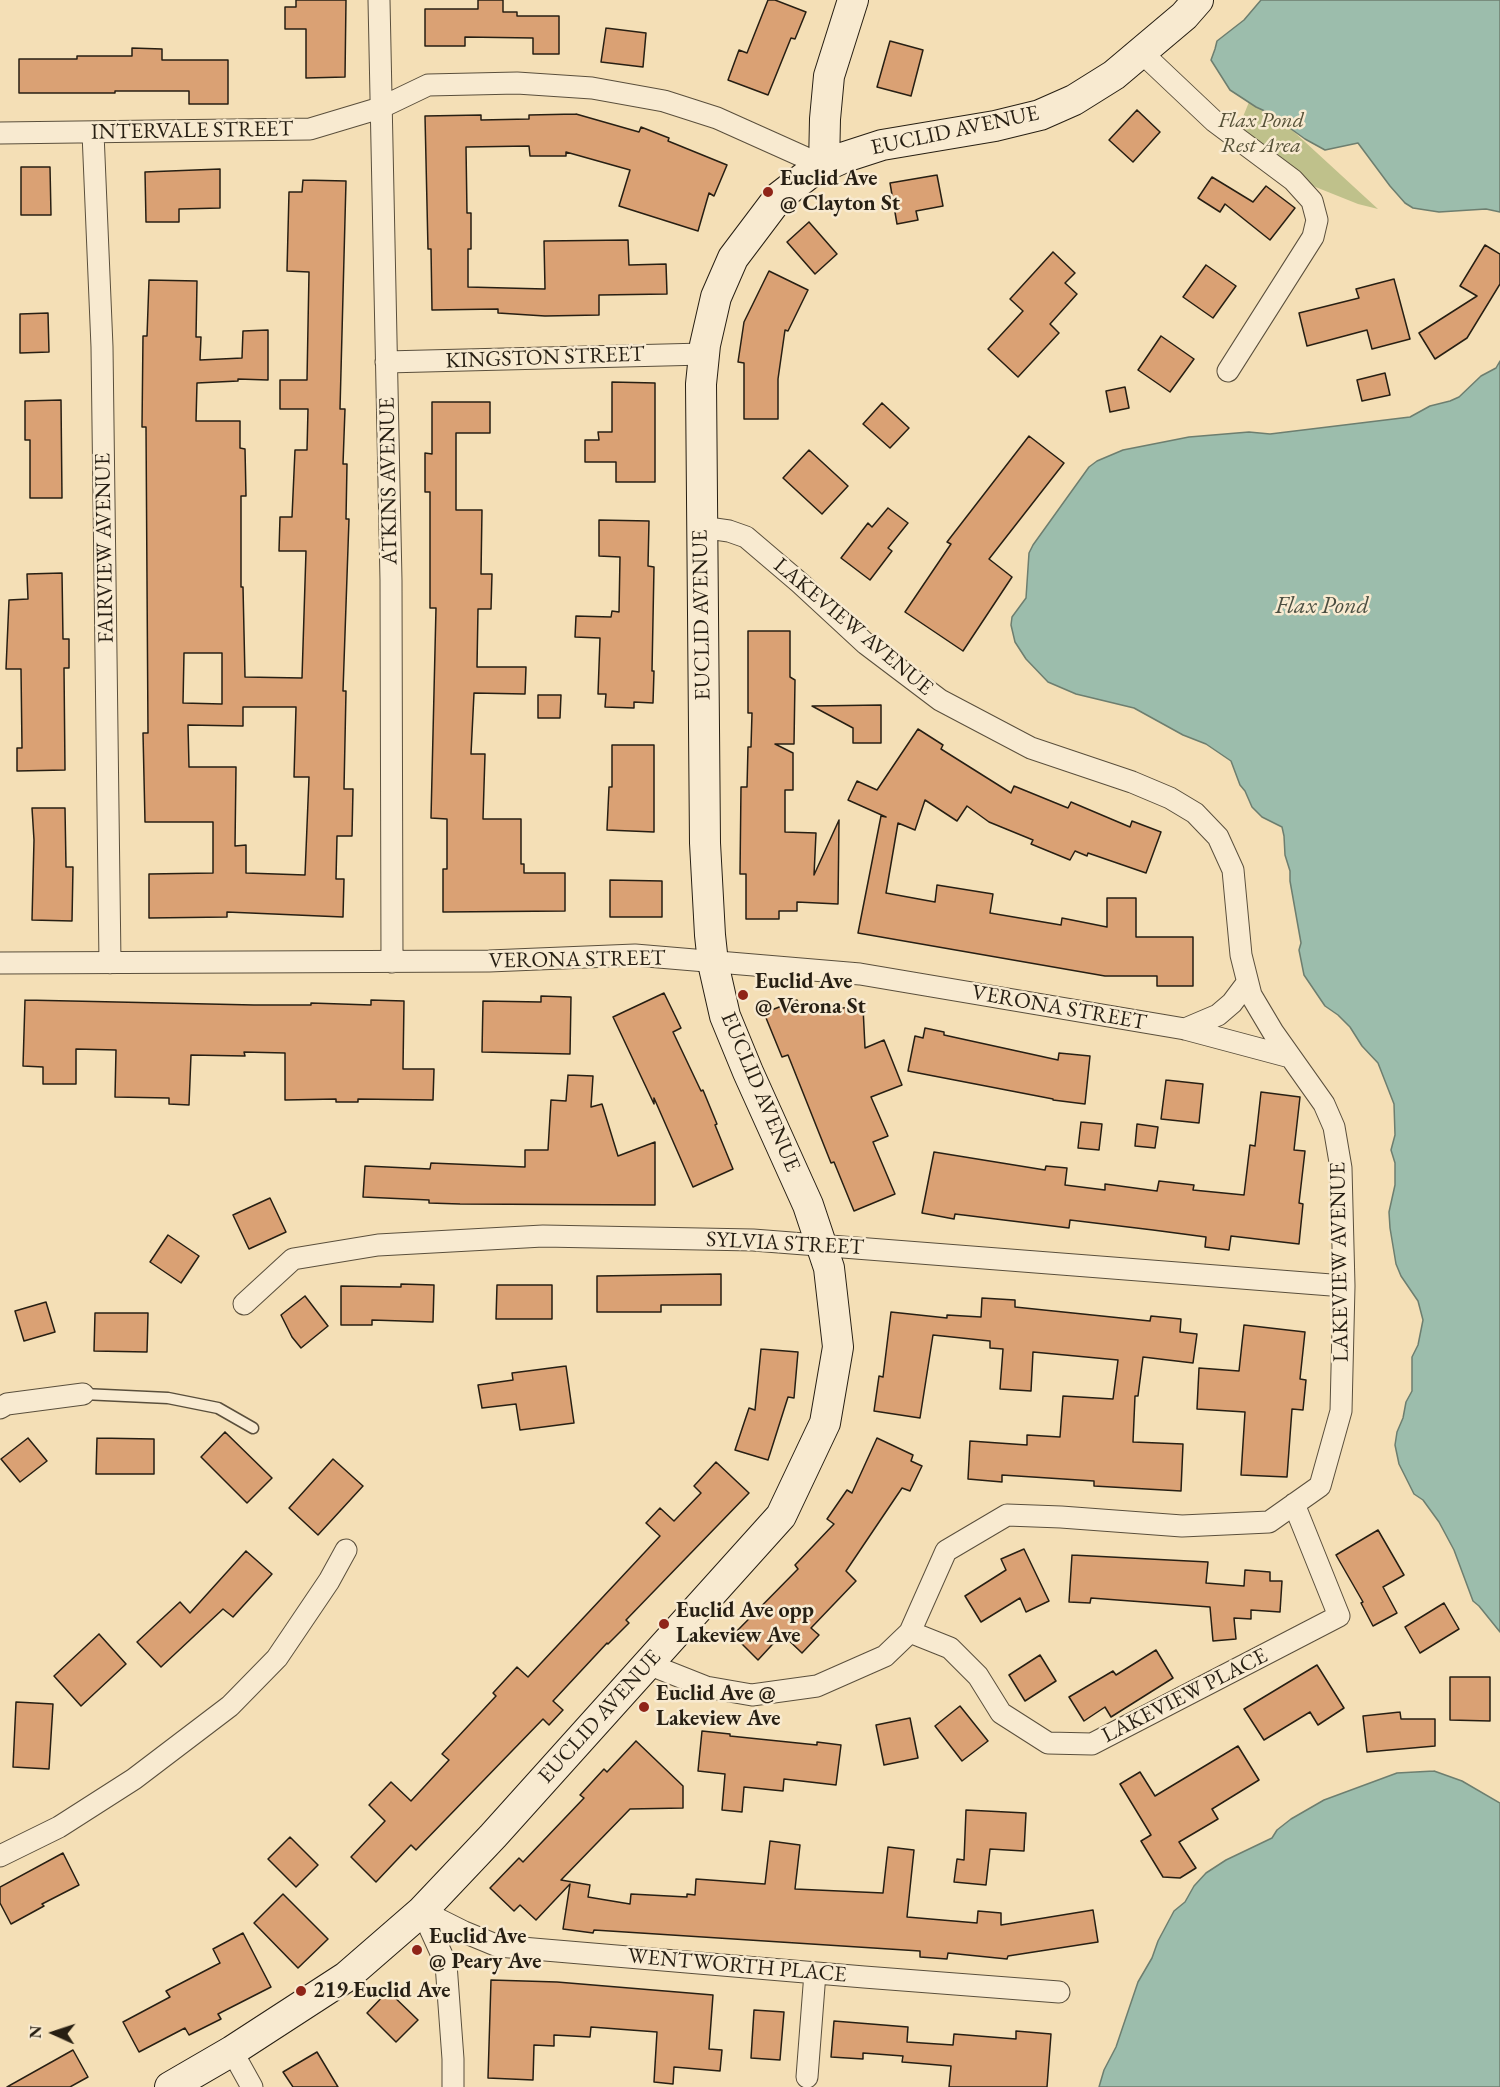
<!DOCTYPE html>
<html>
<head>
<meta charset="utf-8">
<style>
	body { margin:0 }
	#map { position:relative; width:1500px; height:2087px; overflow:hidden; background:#f4dfb6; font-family:"EB Garamond",serif }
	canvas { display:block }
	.north { position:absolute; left:24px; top:2003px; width:60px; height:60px; -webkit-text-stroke:4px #f8ead0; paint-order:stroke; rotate:273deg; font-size:16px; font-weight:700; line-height:24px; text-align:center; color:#271f13 }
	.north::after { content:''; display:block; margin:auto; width:21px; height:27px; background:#271f13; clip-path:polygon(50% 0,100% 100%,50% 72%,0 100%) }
</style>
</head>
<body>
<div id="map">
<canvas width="1500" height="2087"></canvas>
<div class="north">N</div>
</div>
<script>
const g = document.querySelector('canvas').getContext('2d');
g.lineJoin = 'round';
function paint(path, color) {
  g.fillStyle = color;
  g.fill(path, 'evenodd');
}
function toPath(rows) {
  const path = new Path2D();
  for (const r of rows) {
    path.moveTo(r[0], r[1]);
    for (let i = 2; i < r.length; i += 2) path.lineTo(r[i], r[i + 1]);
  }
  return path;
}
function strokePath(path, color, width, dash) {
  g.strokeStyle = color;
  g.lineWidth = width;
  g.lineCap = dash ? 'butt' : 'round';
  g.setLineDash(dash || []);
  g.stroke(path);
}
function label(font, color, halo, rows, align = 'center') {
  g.font = font + ' "EB Garamond",serif';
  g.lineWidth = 5;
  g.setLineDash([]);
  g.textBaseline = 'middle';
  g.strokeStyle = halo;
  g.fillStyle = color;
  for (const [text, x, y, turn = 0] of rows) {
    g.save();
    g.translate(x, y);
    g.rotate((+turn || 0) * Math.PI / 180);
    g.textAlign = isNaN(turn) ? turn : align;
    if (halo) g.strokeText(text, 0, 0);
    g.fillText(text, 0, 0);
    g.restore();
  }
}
paint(toPath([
	[1291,0,1255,96,1378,209,1358,204,1273,170,1233,141]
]), '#bfc18b');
const water = toPath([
	[1261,0,1500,0,1500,212,1486,209,1439,212,1413,208,1405,203,1390,186,1358,143,1325,150,1305,139,1269,113,1256,107,1230,90,1211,60,1215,49,1217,41,1244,20,1261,0],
	[1500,361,1500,1632,1479,1606,1473,1601,1454,1550,1439,1522,1423,1500,1414,1494,1399,1464,1395,1445,1397,1432,1403,1418,1406,1402,1412,1391,1412,1357,1418,1345,1423,1320,1418,1301,1401,1276,1396,1264,1390,1228,1389,1212,1395,1185,1395,1163,1391,1150,1395,1135,1394,1104,1378,1063,1362,1046,1350,1027,1338,1015,1325,1006,1304,975,1299,950,1301,943,1290,881,1290,871,1285,855,1284,836,1282,827,1262,817,1252,807,1245,791,1240,785,1231,761,1206,744,1183,735,1134,708,1076,694,1048,682,1026,659,1015,642,1011,625,1012,617,1026,598,1029,553,1033,545,1089,467,1097,461,1123,450,1189,437,1249,432,1270,434,1410,417,1430,406,1450,401,1459,397,1481,376,1496,368,1500,361],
	[1434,1771,1462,1781,1500,1803,1500,2087,1099,2087,1104,2070,1116,2047,1138,1982,1152,1958,1158,1941,1174,1911,1185,1902,1194,1886,1206,1873,1226,1860,1272,1838,1277,1830,1291,1819,1324,1800,1397,1773,1434,1771]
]);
paint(water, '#9cbdac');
strokePath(water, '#6d7e6f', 1.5);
const building = toPath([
	[296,0,346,0,345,77,306,78,306,29,285,29,285,7,296,7,296,0],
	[478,0,503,0,503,12,517,12,517,16,559,16,559,54,533,54,533,38,465,37,465,46,425,46,425,9,478,9,478,0],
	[768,0,775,0,806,12,795,39,791,38,768,95,728,80,739,50,747,53,768,0],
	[606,28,646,33,643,67,601,62,606,28],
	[890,41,923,50,911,96,877,87,890,41],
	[132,48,162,49,162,60,228,60,228,104,189,104,189,91,115,91,115,93,19,93,19,59,77,59,77,56,132,56,132,48],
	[1137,110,1160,132,1133,162,1109,140,1137,110],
	[576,114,639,132,641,127,669,138,668,141,727,165,714,196,709,193,698,231,619,206,630,170,566,152,566,156,530,156,529,146,466,147,467,213,471,213,471,249,468,249,468,287,545,289,544,241,628,240,629,265,666,264,667,294,599,295,599,315,545,316,498,313,498,309,432,310,431,249,428,249,425,116,481,115,481,120,529,119,529,115,576,114],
	[21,167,50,167,51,215,21,215,21,167],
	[220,169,220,208,179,209,179,222,146,222,145,172,220,169],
	[937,175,943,206,916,211,918,220,897,224,890,183,937,175],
	[1212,177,1253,202,1266,186,1295,208,1270,240,1225,204,1220,212,1198,198,1212,177],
	[303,180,346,181,340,409,345,409,343,464,347,464,346,519,349,519,343,691,346,691,344,789,353,789,352,836,337,836,336,879,344,879,343,917,227,912,227,917,149,918,149,874,213,873,213,822,145,822,143,733,148,733,146,427,142,427,143,336,147,336,149,280,197,281,196,337,201,337,200,360,242,358,243,331,268,330,268,380,238,379,238,381,197,383,196,421,240,421,240,448,245,449,246,496,241,496,241,587,243,587,245,677,302,678,306,551,279,551,280,517,292,517,295,450,307,450,308,409,280,409,280,380,307,380,309,272,287,271,289,192,302,192,303,180],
	[184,653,222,653,222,704,183,703,184,653],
	[243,707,296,707,294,777,309,777,305,875,246,873,246,845,235,846,236,767,189,767,188,725,243,726,243,707],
	[809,222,837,254,815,274,787,242,809,222],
	[1485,245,1500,254,1500,284,1467,338,1435,359,1419,333,1477,296,1460,286,1485,245],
	[1053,252,1075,273,1065,283,1077,294,1050,324,1059,333,1018,377,988,349,1023,311,1010,299,1053,252],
	[1206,265,1236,286,1213,318,1183,297,1206,265],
	[769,271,808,290,788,331,785,330,778,379,778,419,744,419,744,363,738,362,744,322,769,271],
	[1394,279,1410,339,1372,349,1367,330,1307,346,1299,313,1359,298,1356,289,1394,279],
	[48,313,49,352,20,353,20,314,48,313],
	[1161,336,1194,359,1170,392,1138,370,1161,336],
	[1385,373,1390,395,1362,401,1357,380,1385,373],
	[612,382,655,383,655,482,616,482,616,462,585,462,585,440,599,440,598,432,612,432,612,382],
	[1125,387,1129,408,1110,412,1106,391,1125,387],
	[61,400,62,498,30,498,30,440,25,440,25,401,61,400],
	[432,402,490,402,490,433,456,433,456,510,482,510,481,574,492,574,491,609,478,609,477,667,526,667,525,694,474,693,471,754,485,754,483,819,521,819,521,864,524,864,524,873,565,873,565,911,443,912,443,869,447,869,447,819,431,818,436,608,430,608,430,492,425,492,425,453,432,454,432,402],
	[882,403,909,428,890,448,863,424,882,403],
	[1029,436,1064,463,989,559,1012,577,963,651,905,612,951,544,947,542,1029,436],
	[809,450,848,486,822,514,783,478,809,450],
	[888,508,908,523,888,548,892,551,870,580,841,558,868,523,872,527,888,508],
	[599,520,649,521,648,566,654,567,652,671,654,671,653,703,634,702,634,708,605,707,606,694,598,694,600,638,575,637,576,616,611,617,612,611,619,612,620,557,599,556,599,520],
	[62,573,63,639,69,639,69,668,64,668,65,770,17,771,17,748,22,748,21,669,6,669,9,600,28,599,27,574,62,573],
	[748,631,790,631,790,677,795,680,794,744,775,744,793,753,793,790,785,790,785,832,816,833,814,875,839,820,838,904,797,902,797,911,779,911,779,919,746,919,746,874,740,874,741,787,747,787,748,747,751,747,752,713,748,713,748,631],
	[538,695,561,695,560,718,538,718,538,695],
	[881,705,881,743,853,743,853,728,812,706,881,705],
	[918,729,943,745,941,749,1011,793,1014,786,1068,808,1071,802,1130,827,1132,821,1161,832,1146,873,1088,853,1087,856,1075,851,1070,860,1031,844,1033,840,989,822,967,806,957,821,925,800,915,830,898,823,886,893,935,902,937,885,993,894,990,913,1061,925,1062,918,1107,927,1107,898,1136,898,1136,937,1193,937,1193,986,1157,986,1157,976,1105,976,858,933,881,816,886,817,848,800,857,781,877,790,918,729],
	[612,745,654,745,654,832,607,830,609,787,612,787,612,745],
	[32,808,65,808,66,867,73,867,72,921,32,920,34,840,32,808],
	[610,880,662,881,662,917,610,917,610,880],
	[664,993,681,1028,673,1032,701,1091,703,1090,717,1124,715,1125,733,1169,693,1187,654,1098,654,1104,613,1017,664,993],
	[541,996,571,997,570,1054,482,1052,483,1001,541,1002,541,996],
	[25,1000,254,1005,311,1005,311,1003,371,1005,371,1000,404,1001,403,1069,434,1069,433,1100,358,1099,358,1102,336,1102,336,1099,285,1100,285,1053,244,1052,245,1056,191,1055,189,1105,169,1104,169,1098,115,1097,116,1050,76,1049,76,1084,43,1084,43,1067,23,1066,25,1000],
	[797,1000,801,1010,863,1007,865,1048,884,1040,902,1085,871,1097,888,1136,873,1142,895,1194,854,1211,834,1162,831,1163,788,1055,782,1057,764,1013,797,1000],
	[925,1028,944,1032,944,1035,1058,1060,1059,1053,1090,1056,1085,1104,1053,1100,1053,1099,908,1071,915,1036,923,1038,925,1028],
	[568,1075,593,1076,591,1107,602,1104,618,1156,655,1142,655,1205,460,1204,429,1203,429,1200,363,1197,365,1166,430,1169,431,1163,525,1167,525,1150,548,1150,551,1100,566,1101,568,1075],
	[1166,1080,1203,1084,1199,1123,1161,1119,1166,1080],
	[1261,1092,1300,1097,1294,1150,1305,1151,1299,1203,1303,1204,1299,1244,1231,1236,1229,1250,1205,1247,1206,1237,1153,1230,1070,1220,1069,1228,955,1214,954,1219,922,1213,934,1152,1045,1170,1046,1166,1067,1168,1065,1185,1105,1190,1105,1184,1157,1191,1159,1181,1194,1185,1193,1190,1244,1195,1250,1145,1255,1146,1261,1092],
	[1081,1122,1102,1124,1099,1150,1078,1148,1081,1122],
	[1137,1124,1158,1127,1155,1148,1135,1146,1137,1124],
	[270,1198,286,1232,249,1249,233,1215,270,1198],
	[168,1235,199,1256,181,1283,150,1262,168,1235],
	[721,1274,721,1305,661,1305,661,1312,597,1312,597,1276,721,1274],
	[401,1284,434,1285,433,1322,372,1320,372,1325,341,1325,341,1286,401,1287,401,1284],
	[497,1285,552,1285,552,1319,496,1319,497,1285],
	[305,1296,328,1326,301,1348,292,1337,281,1315,305,1296],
	[982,1298,1015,1300,1015,1307,1150,1321,1151,1316,1181,1319,1180,1332,1197,1334,1193,1363,1143,1357,1138,1396,1135,1396,1133,1442,1183,1444,1181,1491,1094,1486,1094,1481,1002,1475,1002,1482,968,1479,970,1441,1027,1445,1027,1435,1060,1437,1063,1396,1113,1399,1118,1360,1033,1352,1031,1391,1000,1389,1003,1349,990,1348,990,1341,933,1335,920,1418,874,1411,879,1376,883,1377,891,1312,947,1318,947,1315,981,1317,982,1298],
	[46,1302,55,1332,24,1341,15,1311,46,1302],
	[95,1313,148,1313,147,1352,94,1351,95,1313],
	[1244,1325,1305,1332,1300,1379,1306,1380,1303,1410,1292,1409,1287,1477,1241,1475,1245,1412,1197,1409,1199,1368,1239,1371,1244,1325],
	[761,1349,798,1352,794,1398,788,1397,768,1460,735,1450,749,1408,755,1410,761,1349],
	[566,1366,574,1423,520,1430,516,1404,482,1408,478,1385,513,1380,512,1373,566,1366],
	[225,1432,272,1478,247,1503,201,1457,225,1432],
	[28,1438,47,1461,20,1482,1,1459,28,1438],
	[97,1438,154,1439,154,1474,96,1474,97,1438],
	[877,1438,913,1455,911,1461,922,1466,910,1491,902,1488,846,1571,856,1581,811,1628,819,1635,802,1653,782,1634,758,1660,733,1635,798,1569,795,1565,834,1524,827,1519,847,1490,852,1493,877,1438],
	[333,1459,363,1486,318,1535,289,1508,333,1459],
	[716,1462,749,1493,626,1620,629,1623,608,1644,607,1643,553,1701,563,1710,549,1725,543,1719,416,1850,411,1845,376,1882,351,1857,385,1821,369,1805,391,1782,411,1801,449,1760,442,1754,496,1696,493,1693,517,1667,528,1677,660,1536,646,1523,660,1508,674,1521,701,1493,694,1486,716,1462],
	[1378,1530,1404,1575,1383,1587,1397,1613,1373,1626,1361,1603,1363,1602,1336,1555,1378,1530],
	[1024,1549,1049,1601,1026,1612,1020,1598,981,1622,965,1596,1006,1570,1001,1559,1024,1549],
	[246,1551,272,1574,233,1617,223,1609,161,1667,137,1642,180,1602,190,1613,246,1551],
	[1072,1555,1208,1562,1206,1583,1244,1586,1245,1570,1270,1572,1270,1581,1282,1581,1280,1612,1251,1610,1251,1619,1234,1618,1236,1639,1213,1641,1210,1607,1091,1598,1090,1603,1069,1602,1072,1555],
	[1444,1603,1459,1629,1420,1653,1405,1627,1444,1603],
	[99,1634,126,1664,81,1706,54,1676,99,1634],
	[1156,1650,1173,1678,1111,1717,1105,1707,1084,1721,1069,1697,1113,1671,1116,1675,1156,1650],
	[1040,1655,1056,1681,1025,1701,1009,1675,1040,1655],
	[1317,1665,1344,1708,1318,1725,1310,1712,1264,1740,1244,1709,1317,1665],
	[1450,1677,1490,1677,1490,1721,1450,1720,1450,1677],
	[16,1702,53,1704,49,1769,13,1767,16,1702],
	[960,1706,988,1741,962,1761,935,1726,960,1706],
	[1400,1712,1401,1719,1435,1719,1435,1746,1367,1752,1363,1716,1400,1712],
	[910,1718,918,1758,884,1765,876,1725,910,1718],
	[702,1731,730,1734,730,1736,817,1745,817,1742,841,1745,836,1785,784,1779,783,1791,744,1787,742,1812,722,1810,725,1774,698,1771,702,1731],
	[636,1741,683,1786,683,1808,630,1809,561,1880,590,1885,588,1897,630,1904,631,1894,687,1897,687,1894,695,1895,696,1879,765,1884,770,1841,800,1845,795,1889,883,1893,888,1847,914,1850,907,1917,977,1923,978,1911,1001,1913,1001,1925,1093,1910,1098,1942,1008,1956,1007,1959,948,1953,947,1959,920,1957,920,1951,594,1930,593,1933,563,1929,570,1884,536,1920,520,1905,514,1911,490,1888,519,1858,523,1862,584,1798,580,1795,604,1769,607,1772,636,1741],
	[1238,1746,1259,1780,1212,1809,1218,1819,1179,1842,1196,1868,1180,1878,1163,1877,1141,1841,1151,1835,1120,1784,1140,1772,1155,1796,1238,1746],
	[966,1810,1026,1813,1024,1851,990,1849,986,1885,954,1882,957,1859,964,1860,966,1810],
	[290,1837,318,1865,296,1887,268,1859,290,1837],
	[63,1853,79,1885,42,1904,44,1906,11,1924,0,1903,0,1887,63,1853],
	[283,1894,328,1939,298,1968,254,1923,283,1894],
	[243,1933,271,1987,218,2014,221,2019,189,2035,185,2028,139,2052,123,2022,170,1997,166,1991,220,1963,213,1949,243,1933],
	[491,1980,557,1982,713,1995,709,2049,722,2050,720,2071,674,2067,673,2084,654,2082,657,2032,591,2027,590,2037,554,2035,554,2046,534,2045,533,2080,488,2078,491,1980],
	[388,1991,418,2020,396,2042,367,2013,388,1991],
	[754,2010,784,2012,780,2060,751,2058,754,2010],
	[834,2021,908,2027,907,2042,953,2045,954,2034,1016,2039,1016,2031,1051,2034,1047,2087,949,2087,951,2066,902,2062,903,2056,863,2053,863,2059,831,2057,834,2021],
	[73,2050,88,2077,70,2087,7,2087,73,2050],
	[317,2052,338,2087,293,2087,283,2072,317,2052]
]);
paint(building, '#daa174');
strokePath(building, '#271f13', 1.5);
const lane = toPath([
	[83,1394,168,1398,218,1408,253,1428]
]);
const street = toPath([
	[379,0,391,580,392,962],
	[1141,52,1214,121,1293,180,1312,201,1317,220,1313,237,1228,371],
	[0,133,310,129,380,108,428,85,517,83,592,88,664,101,717,118,824,166],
	[93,133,102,347,110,963],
	[386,362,704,354],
	[0,963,489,961,635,955,860,974,1185,1029,1290,1057],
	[1185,1029,1218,1015,1232,1003,1247,983],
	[244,1304,293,1259,378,1245,543,1236,753,1240,1344,1286],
	[0,1408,7,1404,83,1394],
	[910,1632,950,1648,978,1676,1001,1713,1048,1743,1092,1744,1339,1616,1294,1504],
	[648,1664,706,1687,752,1695,817,1686,885,1656,910,1632,946,1551,1007,1515,1061,1517,1182,1526,1269,1522,1320,1486,1341,1411,1344,1286,1341,1168,1334,1127,1324,1104,1273,1032,1251,995,1241,955,1233,870,1218,837,1195,813,1170,798,1132,782,1031,748,940,700,866,644,800,583,746,537,729,531,701,527],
	[0,1856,59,1827,134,1779,230,1706,277,1658,329,1581,346,1550],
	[422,1911,464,1932,498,1946,864,1977,1059,1992],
	[422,1911,446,1964,453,2059,453,2087],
	[232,2051,252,2087],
	[807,2077,815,1973]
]);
const secondary = toPath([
	[824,166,825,119,829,76,853,0],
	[170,2087,232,2051,346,1977,422,1911,493,1836,781,1516,825,1423,838,1347,829,1268,808,1205,748,1072,725,1016,713,963,710,935,705,843,701,384,705,345,716,297,733,258,779,197,810,173,845,157,882,145,995,126,1040,115,1074,100,1114,75,1184,16,1198,0]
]);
strokePath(lane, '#5a4f3c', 13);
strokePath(street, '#5a4f3c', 23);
strokePath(secondary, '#271f13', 32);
strokePath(lane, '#f8ead0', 10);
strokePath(street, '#f8ead0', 21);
strokePath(secondary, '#f8ead0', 30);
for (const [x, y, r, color] of [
	[768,192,6,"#8f2418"],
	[743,995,6,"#8f2418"],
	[664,1624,6,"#8f2418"],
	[644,1707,6,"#8f2418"],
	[417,1950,6,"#8f2418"],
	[301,1991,6,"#8f2418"]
]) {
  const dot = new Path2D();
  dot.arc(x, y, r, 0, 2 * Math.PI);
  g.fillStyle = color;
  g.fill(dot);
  strokePath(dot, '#f8ead0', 2);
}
label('italic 22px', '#555037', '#f8ead0', [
	["Flax Pond",1261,121],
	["Rest Area",1261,146]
]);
label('22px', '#271f13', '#f8ead0', [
	["INTERVALE STREET",192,131,-1],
	["EUCLID AVENUE",955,131,-12],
	["KINGSTON STREET",545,358,-2],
	["ATKINS AVENUE",389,481,-91],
	["FAIRVIEW AVENUE",105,548,-91],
	["EUCLID AVENUE",702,615,-91],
	["LAKEVIEW AVENUE",853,627,40],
	["VERONA STREET",577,960,-1],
	["VERONA STREET",1059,1008,10],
	["EUCLID AVENUE",760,1092,67],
	["SYLVIA STREET",785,1244,3],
	["LAKEVIEW AVENUE",1340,1262,-91],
	["LAKEVIEW PLACE",1185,1696,-27],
	["EUCLID AVENUE",600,1717,-48],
	["WENTWORTH PLACE",737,1966,5]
]);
label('bold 22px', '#271f13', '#f8ead0', [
	["Euclid Ave",780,179],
	["@ Clayton St",780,204],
	["Euclid Ave",755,982],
	["@ Verona St",755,1007],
	["Euclid Ave opp",676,1611],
	["Lakeview Ave",676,1636],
	["Euclid Ave @",656,1694],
	["Lakeview Ave",656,1719],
	["Euclid Ave",429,1937],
	["@ Peary Ave",429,1962],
	["219 Euclid Ave",313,1991]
], 'left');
label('italic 24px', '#4a4e41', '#f8ead0', [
	["Flax Pond",1322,606]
]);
</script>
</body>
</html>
